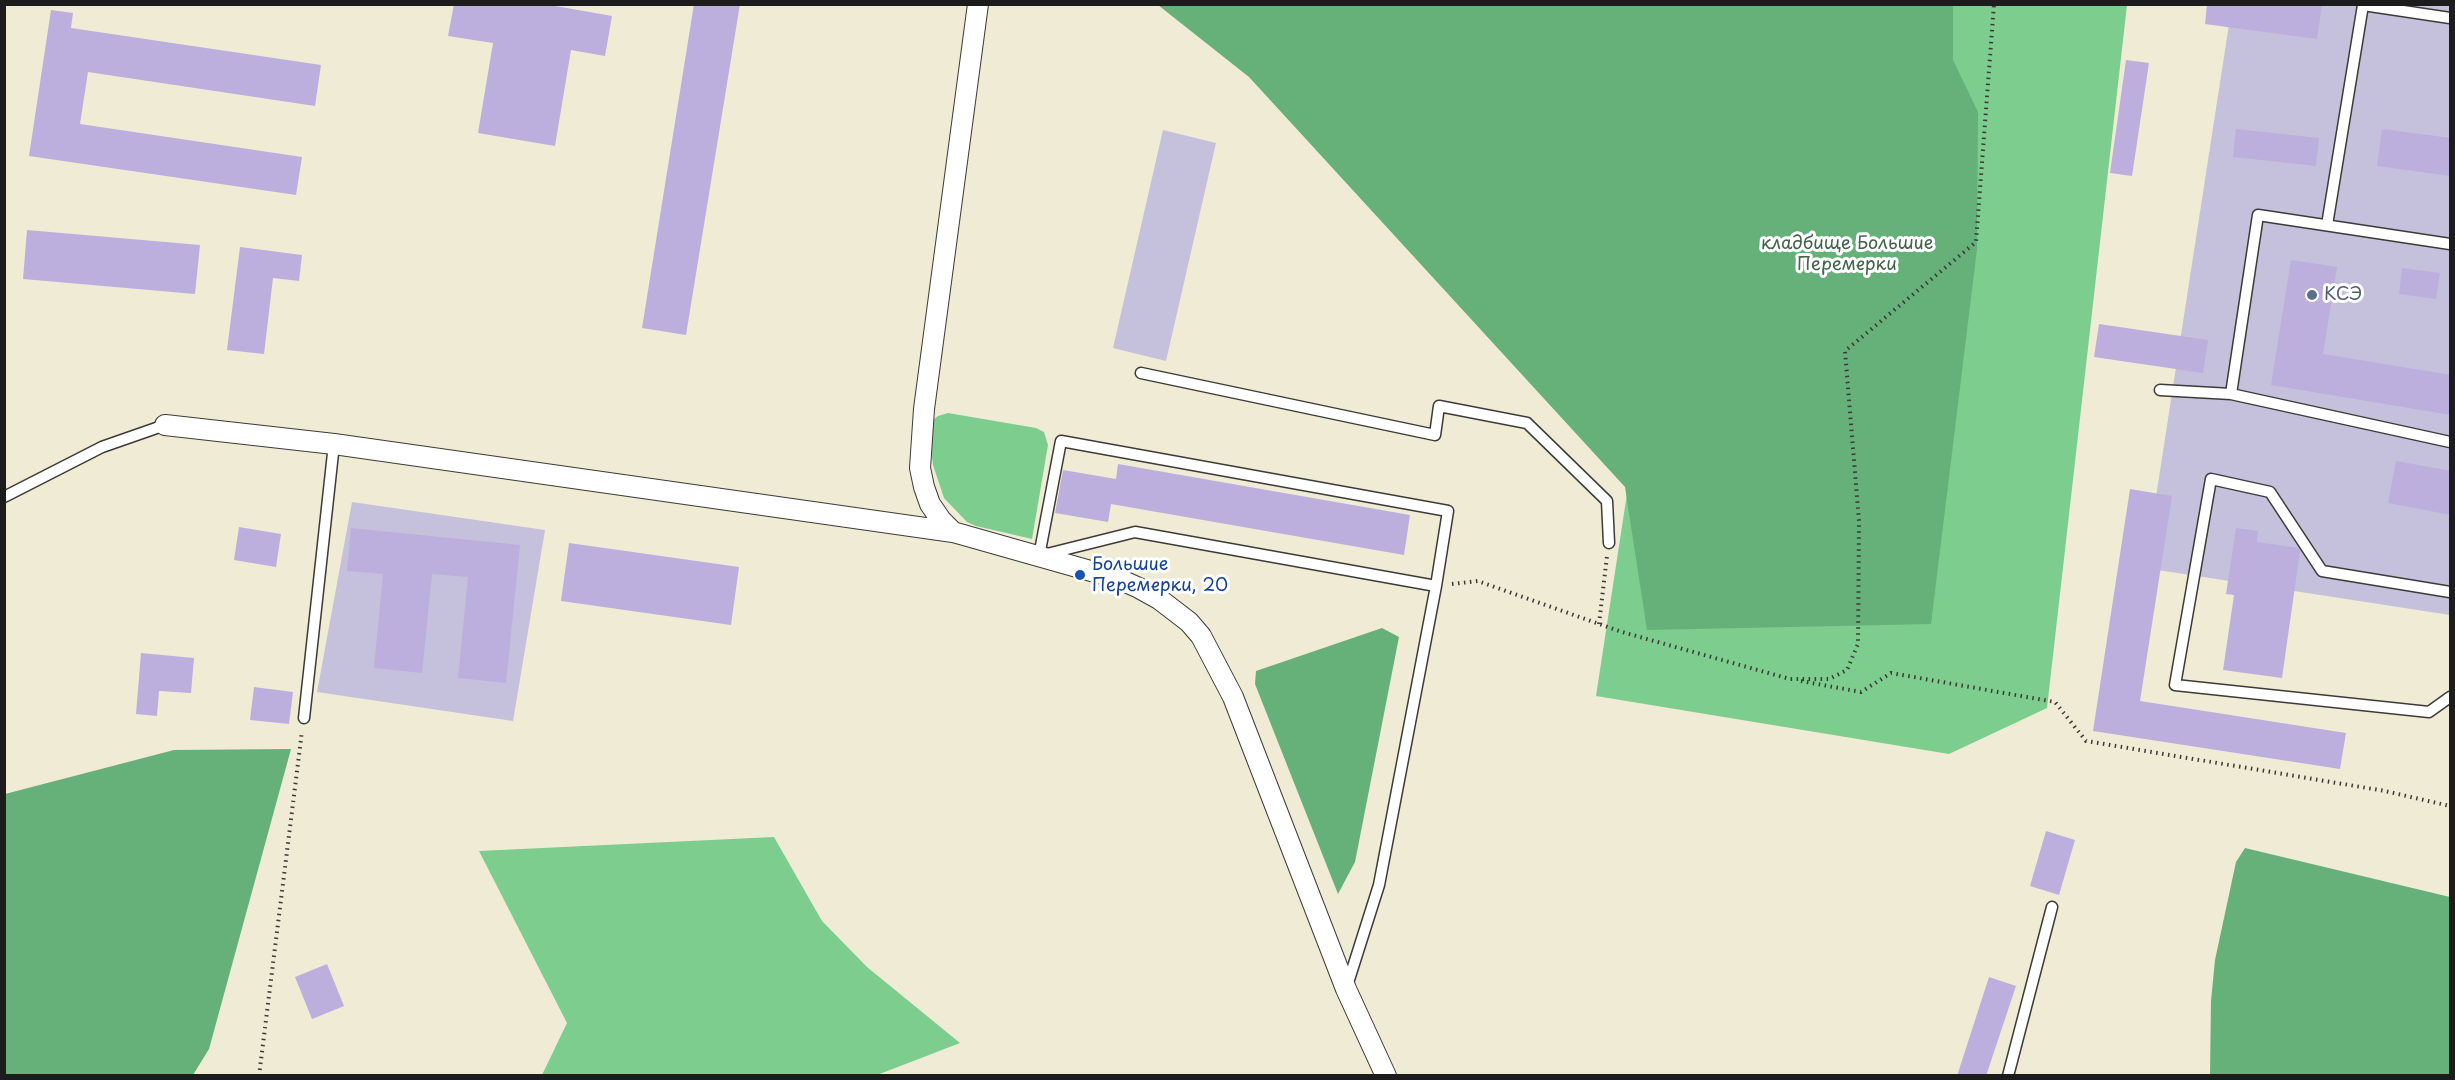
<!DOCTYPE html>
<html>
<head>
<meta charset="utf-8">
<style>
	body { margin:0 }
	#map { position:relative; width:2455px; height:1080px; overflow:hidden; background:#f0ebd5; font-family:"Playpen Sans",sans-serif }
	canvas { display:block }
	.frame { position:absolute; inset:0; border:6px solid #1c1c1c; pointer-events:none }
</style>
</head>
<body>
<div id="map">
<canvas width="2455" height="1080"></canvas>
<div class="frame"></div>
</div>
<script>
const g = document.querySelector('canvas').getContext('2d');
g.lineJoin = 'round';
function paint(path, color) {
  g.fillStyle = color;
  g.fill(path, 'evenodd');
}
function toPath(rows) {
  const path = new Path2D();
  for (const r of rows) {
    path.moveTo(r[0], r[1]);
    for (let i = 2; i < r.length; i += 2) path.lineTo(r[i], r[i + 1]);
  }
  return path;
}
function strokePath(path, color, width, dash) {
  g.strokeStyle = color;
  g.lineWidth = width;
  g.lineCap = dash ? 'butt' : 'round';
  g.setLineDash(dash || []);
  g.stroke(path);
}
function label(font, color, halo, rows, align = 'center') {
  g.font = font + ' "Playpen Sans",sans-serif';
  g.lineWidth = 6;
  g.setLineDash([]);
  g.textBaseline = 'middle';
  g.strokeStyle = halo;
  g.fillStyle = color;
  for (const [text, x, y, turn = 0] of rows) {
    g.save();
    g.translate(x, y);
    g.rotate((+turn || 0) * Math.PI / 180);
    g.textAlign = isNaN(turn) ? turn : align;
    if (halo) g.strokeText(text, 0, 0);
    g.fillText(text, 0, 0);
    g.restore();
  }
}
paint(toPath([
	[2232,5,2450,5,2450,615,2145,568],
	[1163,130,1216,143,1166,361,1113,348],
	[352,502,545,530,513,721,317,692]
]), '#c5c0db');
paint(toPath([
	[1226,5,2127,5,2047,708,1949,754,1596,696,1642,396],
	[948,413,1036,428,1044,432,1048,445,1032,539,976,526,967,522,944,498,933,465,931,450,932,421,938,416],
	[774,837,822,921,867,967,960,1043,877,1075,542,1075,567,1023,479,851]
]), '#7dcd8e');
paint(toPath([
	[1158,5,1953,5,1953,60,1978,112,1977,249,1931,624,1647,630,1625,487,1249,77],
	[1382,628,1399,637,1355,862,1338,894,1255,684,1256,671],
	[291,749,209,1049,193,1075,5,1075,5,794,174,750],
	[2245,848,2450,897,2450,1075,2210,1075,2211,1001,2215,960,2236,862]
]), '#66b079');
paint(toPath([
	[454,4,544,4,612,16,605,56,571,50,555,146,478,133,493,43,448,36],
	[694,4,740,4,686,335,642,328],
	[2207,4,2322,4,2317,39,2205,24],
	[51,10,73,13,71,28,321,65,315,106,88,72,80,124,302,157,296,195,29,156],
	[2126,60,2149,63,2132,176,2110,173],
	[2236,129,2319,138,2316,166,2233,157],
	[2382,129,2451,138,2451,176,2377,166],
	[27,230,200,245,195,294,23,279],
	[240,247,302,255,299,281,273,278,264,354,227,350],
	[2291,260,2337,267,2323,354,2451,375,2451,415,2271,385],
	[2402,268,2440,273,2436,299,2399,294],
	[2099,324,2208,340,2203,373,2094,357],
	[2396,461,2451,471,2451,515,2388,503],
	[1118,464,1410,515,1404,555,1111,504,1108,522,1055,513,1063,470,1116,479],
	[2130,489,2172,496,2140,701,2346,733,2340,769,2093,731],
	[239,527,281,534,276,567,234,560],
	[351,528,520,545,506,683,458,678,468,577,432,574,422,673,374,668,383,574,347,571],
	[2236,528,2258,531,2257,542,2298,548,2300,551,2282,678,2223,670,2234,595,2226,594],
	[569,543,739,567,731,625,561,601],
	[141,653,194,658,191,693,159,691,157,716,136,714],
	[254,687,293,692,289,724,250,720],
	[2046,831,2075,840,2059,895,2030,886],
	[327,964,344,1006,312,1019,295,977],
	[1989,977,2016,986,1986,1076,1957,1076]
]), '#bcafdd');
const service = toPath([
	[2327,225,2363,5,2450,18],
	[1141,373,1435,435,1439,406,1527,423,1607,501,1609,543],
	[2160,390,2231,394,2450,442],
	[2231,394,2258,215,2450,244],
	[4,497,102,447,165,425],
	[2450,592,2322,571,2270,492,2211,479,2175,685,2429,712,2450,697],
	[304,718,334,444],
	[1347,986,1379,885,1436,586,1135,532,1039,556,1061,441,1448,511,1436,586],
	[2008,1076,2052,907]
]);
const minor = toPath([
	[165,425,334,444,953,532,1119,579,1139,588,1159,599,1189,622,1201,636,1233,697,1346,989,1386,1076],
	[953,532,941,520,930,504,924,487,920,468,924,409,978,4]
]);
strokePath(service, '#3c3b38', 13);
strokePath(minor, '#3c3b38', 22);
strokePath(toPath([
	[1452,584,1478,581,1622,632,1790,679,1829,679,1847,670,1858,644,1859,521,1845,351,1976,242,1994,4],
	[1599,624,1607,556],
	[1801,681,1861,692,1891,673,2055,702,2086,741,2385,791,2450,806],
	[259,1076,302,731]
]), '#3c3b38', 4, [1.5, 4.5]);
strokePath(service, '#fff', 10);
strokePath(minor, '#fff', 20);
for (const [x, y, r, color] of [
	[2312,295,6,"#5c6f8a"],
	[1080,575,6,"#1a4fb4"]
]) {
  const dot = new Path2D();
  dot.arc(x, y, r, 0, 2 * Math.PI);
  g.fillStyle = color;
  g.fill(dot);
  strokePath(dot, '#fff', 2);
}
label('18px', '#43634a', '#fff', [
	["кладбище Большие",1847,244],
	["Перемерки",1847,265]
]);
label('18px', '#4e5e75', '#fff', [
	["КСЭ",2324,295]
], 'left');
label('18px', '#164399', '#fff', [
	["Большие",1092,565],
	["Перемерки, 20",1092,586]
], 'left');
</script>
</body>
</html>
